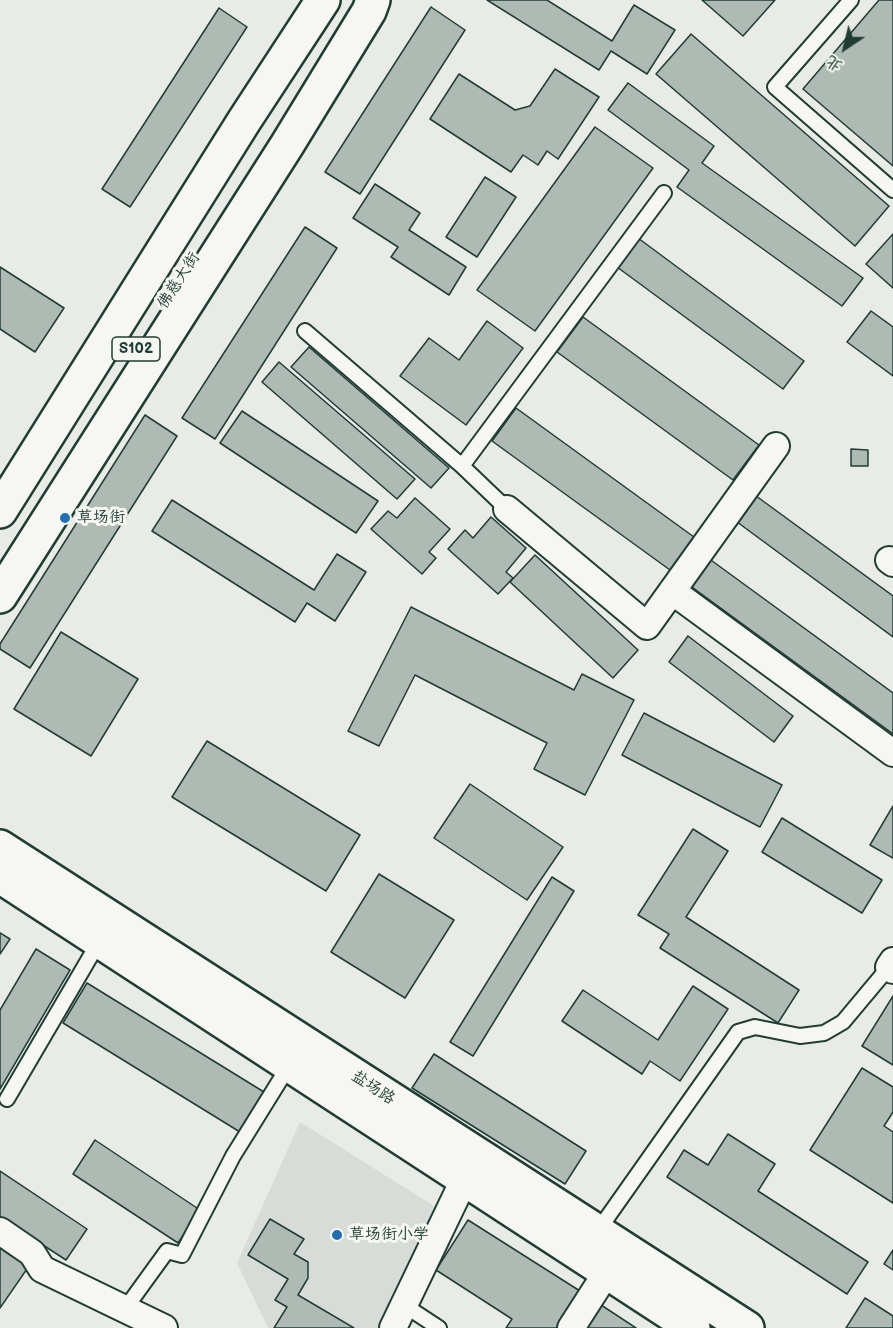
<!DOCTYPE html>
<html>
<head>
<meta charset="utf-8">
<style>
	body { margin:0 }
	#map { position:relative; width:893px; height:1328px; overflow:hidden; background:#e9ebe7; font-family:"Balsamiq Sans","LXGW WenKai TC",sans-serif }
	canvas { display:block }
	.north { position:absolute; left:815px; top:18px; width:60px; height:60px; -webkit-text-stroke:4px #f6f6f2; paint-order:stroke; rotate:215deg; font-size:16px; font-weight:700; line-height:24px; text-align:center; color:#1f3d34 }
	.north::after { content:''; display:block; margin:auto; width:21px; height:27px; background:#1f3d34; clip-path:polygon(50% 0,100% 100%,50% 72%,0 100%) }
</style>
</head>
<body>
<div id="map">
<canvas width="893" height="1328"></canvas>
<div class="north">北</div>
</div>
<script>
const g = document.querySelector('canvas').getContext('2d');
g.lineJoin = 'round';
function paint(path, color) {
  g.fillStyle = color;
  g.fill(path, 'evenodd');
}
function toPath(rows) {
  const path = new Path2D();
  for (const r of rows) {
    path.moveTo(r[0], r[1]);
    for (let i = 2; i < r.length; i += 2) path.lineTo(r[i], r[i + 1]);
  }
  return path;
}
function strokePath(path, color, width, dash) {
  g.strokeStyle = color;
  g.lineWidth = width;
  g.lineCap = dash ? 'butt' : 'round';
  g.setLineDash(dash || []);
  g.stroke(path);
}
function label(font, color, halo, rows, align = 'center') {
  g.font = font + ' "Balsamiq Sans","LXGW WenKai TC",sans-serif';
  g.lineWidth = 6;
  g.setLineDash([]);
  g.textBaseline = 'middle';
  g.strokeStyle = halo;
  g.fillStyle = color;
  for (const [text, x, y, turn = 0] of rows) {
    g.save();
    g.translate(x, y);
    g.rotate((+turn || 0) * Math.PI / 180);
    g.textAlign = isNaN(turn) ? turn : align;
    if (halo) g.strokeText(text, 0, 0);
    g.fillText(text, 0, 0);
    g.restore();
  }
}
paint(toPath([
	[300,1122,437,1208,381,1328,268,1328,237,1263]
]), '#d8dcd8');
const building = toPath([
	[487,0,547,0,612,41,634,5,675,30,647,74,611,51,599,70,487,0],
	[702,0,775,0,743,36,702,0],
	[879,0,893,0,893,166,803,89,879,0],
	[431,7,465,30,360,194,325,172,431,7],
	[219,8,247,27,130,207,102,189,219,8],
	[691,34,889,206,855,246,656,74,691,34],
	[555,69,599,97,558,159,547,151,538,165,523,155,511,172,430,119,459,74,515,110,530,106,555,69],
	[628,83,714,146,702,163,863,278,842,306,677,187,689,170,608,110,628,83],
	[595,127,653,168,535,331,477,290,595,127],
	[485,177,516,197,477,257,446,237,485,177],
	[375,184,420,213,409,230,466,267,449,295,391,257,398,247,353,218,375,184],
	[305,227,337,248,215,439,182,418,305,227],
	[893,234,893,288,866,264,893,234],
	[638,238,804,361,783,389,617,267,638,238],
	[0,267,64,308,35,352,0,329,0,267],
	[871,311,893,327,893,376,847,342,871,311],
	[583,317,759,445,733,480,557,352,583,317],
	[487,321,523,348,466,425,400,376,429,338,459,360,487,321],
	[309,347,449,468,431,488,291,367,309,347],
	[279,362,415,479,397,499,262,382,279,362],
	[516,408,694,537,670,570,492,441,516,408],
	[242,411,378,501,356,533,220,443,242,411],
	[145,415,177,436,30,668,0,649,0,644,145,415],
	[851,449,868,450,868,466,851,466,851,449],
	[752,493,893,596,893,637,733,519,752,493],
	[415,498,450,529,429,552,436,558,422,574,371,529,388,511,397,518,415,498],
	[172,500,314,590,337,554,366,572,335,621,307,603,295,622,152,531,172,500],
	[491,517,526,548,506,572,513,578,498,594,448,549,465,530,473,538,491,517],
	[535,555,638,650,613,678,510,582,535,555],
	[704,555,893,693,893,734,685,582,704,555],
	[411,607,574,690,582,674,634,700,585,795,534,769,547,743,415,675,379,746,348,731,411,607],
	[61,632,138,679,91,756,14,709,61,632],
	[688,636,793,716,774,742,669,662,688,636],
	[644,713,782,785,760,827,622,755,644,713],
	[207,741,360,835,326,891,172,797,207,741],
	[470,784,563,847,527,900,434,838,470,784],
	[893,806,893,858,870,845,893,806],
	[782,818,882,880,862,913,762,852,782,818],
	[693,829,728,851,686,917,799,990,778,1023,660,948,669,934,638,915,693,829],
	[379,874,454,920,405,998,331,952,379,874],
	[552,877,574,891,473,1056,450,1042,552,877],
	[0,933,10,939,0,954,0,933],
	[36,949,70,970,0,1089,0,1010,36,949],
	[87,983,264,1092,240,1132,63,1023,87,983],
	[693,986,728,1009,680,1081,650,1061,642,1074,562,1021,583,990,658,1040,693,986],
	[893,996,893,1065,862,1046,893,996],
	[434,1054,586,1151,565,1184,412,1088,434,1054],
	[862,1068,893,1087,893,1112,884,1126,893,1132,893,1203,810,1150,862,1068],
	[728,1134,775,1164,758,1191,868,1262,847,1294,667,1177,684,1150,708,1165,728,1134],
	[95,1140,200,1210,178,1243,73,1174,95,1140],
	[0,1171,87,1229,66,1260,0,1217,0,1171],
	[270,1219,304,1239,294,1254,308,1262,308,1278,298,1295,354,1328,274,1328,287,1307,275,1300,288,1279,248,1255,270,1219],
	[468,1220,580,1291,557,1328,506,1328,512,1319,436,1270,468,1220],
	[0,1247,29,1266,0,1308,0,1247],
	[893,1250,893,1270,884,1264,893,1250],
	[865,1298,893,1316,893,1328,846,1328,865,1298],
	[595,1301,636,1328,578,1328,595,1301]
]);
paint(building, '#b0bab5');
strokePath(building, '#1f3d34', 1.5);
const service = toPath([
	[851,0,775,87,893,190],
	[305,331,462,466,664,193],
	[462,466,507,509],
	[7,1099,100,940],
	[597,1232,738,1032,755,1027,800,1036,824,1033,843,1022,889,967],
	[404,1305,439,1328],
	[125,1309,167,1251,182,1255,233,1156,290,1064]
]);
const minor = toPath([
	[507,509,647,626,776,446],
	[889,560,893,563],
	[672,591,893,753],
	[893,961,889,967,893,970],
	[0,1231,32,1253,42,1269,164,1328],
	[393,1328,465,1178],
	[571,1328,607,1272]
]);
const secondary = toPath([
	[0,847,747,1328],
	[0,876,693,1328]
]);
const primary = toPath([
	[0,511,244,121,323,0],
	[0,596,287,145,369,11,373,0]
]);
strokePath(service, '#1f3d34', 18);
strokePath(minor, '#1f3d34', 30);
strokePath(secondary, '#1f3d34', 38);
strokePath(primary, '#1f3d34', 38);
strokePath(service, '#f6f6f2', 14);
strokePath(minor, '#f6f6f2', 26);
strokePath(secondary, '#f6f6f2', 33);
strokePath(primary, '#f6f6f2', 33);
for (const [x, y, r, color] of [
	[65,518,6,"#1f6fb2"],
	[337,1235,6,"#1f6fb2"]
]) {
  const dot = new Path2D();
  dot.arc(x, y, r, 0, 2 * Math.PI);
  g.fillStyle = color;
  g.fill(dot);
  strokePath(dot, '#f6f6f2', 2);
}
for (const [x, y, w] of [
	[136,349,48]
]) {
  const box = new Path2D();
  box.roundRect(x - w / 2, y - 12, w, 24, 4.5);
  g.fillStyle = '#f6f6f2';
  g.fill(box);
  strokePath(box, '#1f3d34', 1.5);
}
label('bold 15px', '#1f3d34', null, [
	["S102",136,349]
]);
label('16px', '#1f3d34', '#f6f6f2', [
	["佛慈大街",179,281,-57],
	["盐场路",373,1088,33]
]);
label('16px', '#1f3d34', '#f6f6f2', [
	["草场街",77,518],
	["草场街小学",349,1235]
], 'left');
</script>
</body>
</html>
